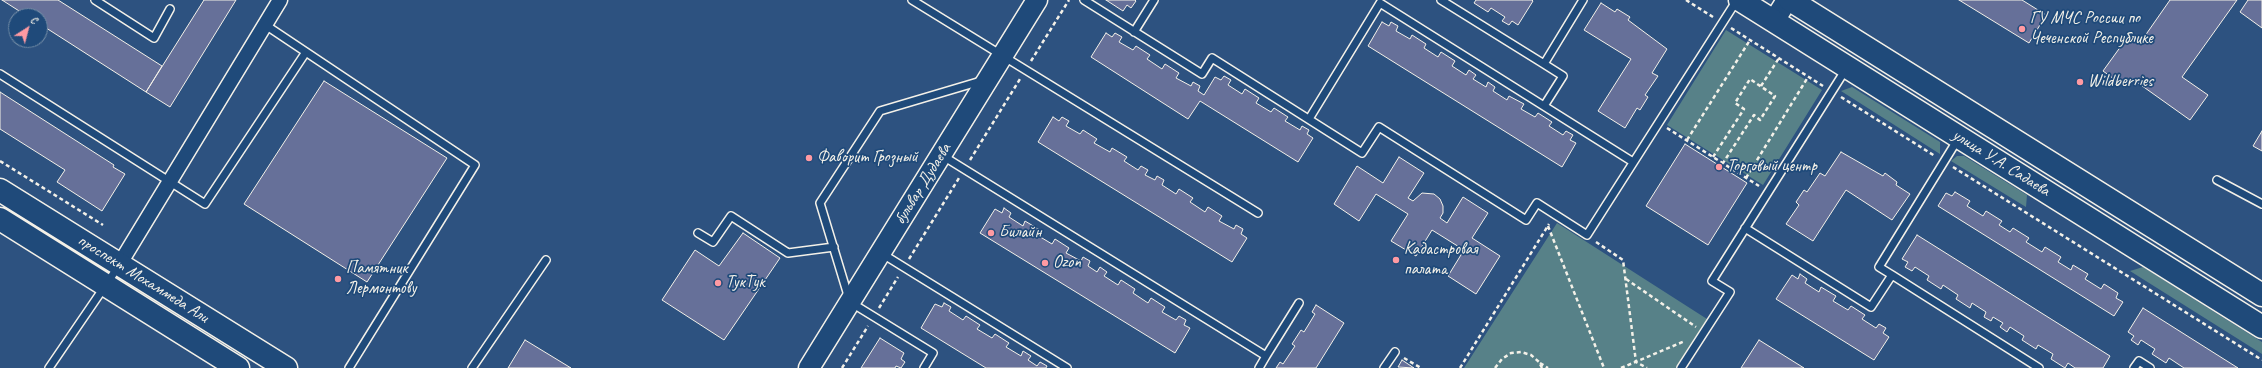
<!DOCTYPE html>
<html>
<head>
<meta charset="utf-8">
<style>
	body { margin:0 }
	#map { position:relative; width:2262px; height:368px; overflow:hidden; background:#2d5280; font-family:Caveat,sans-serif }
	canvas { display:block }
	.north { position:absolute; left:8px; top:8px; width:40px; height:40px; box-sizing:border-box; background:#1f4a7a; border:1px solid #748da6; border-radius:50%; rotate:36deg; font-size:11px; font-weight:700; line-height:16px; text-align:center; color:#f4f1e8 }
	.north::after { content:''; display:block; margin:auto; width:14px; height:18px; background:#ff9aa2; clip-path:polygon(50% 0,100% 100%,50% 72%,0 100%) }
</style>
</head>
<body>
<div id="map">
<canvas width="2262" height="368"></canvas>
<div class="north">С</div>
</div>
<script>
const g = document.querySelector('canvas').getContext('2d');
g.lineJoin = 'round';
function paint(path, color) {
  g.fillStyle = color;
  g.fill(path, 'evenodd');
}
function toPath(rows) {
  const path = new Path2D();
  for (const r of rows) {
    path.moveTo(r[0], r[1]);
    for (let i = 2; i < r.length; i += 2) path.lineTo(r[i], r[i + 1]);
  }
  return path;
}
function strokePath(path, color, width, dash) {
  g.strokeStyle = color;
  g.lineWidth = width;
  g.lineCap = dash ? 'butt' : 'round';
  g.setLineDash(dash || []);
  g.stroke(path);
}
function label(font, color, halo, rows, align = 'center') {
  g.font = font + ' Caveat,sans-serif';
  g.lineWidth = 3.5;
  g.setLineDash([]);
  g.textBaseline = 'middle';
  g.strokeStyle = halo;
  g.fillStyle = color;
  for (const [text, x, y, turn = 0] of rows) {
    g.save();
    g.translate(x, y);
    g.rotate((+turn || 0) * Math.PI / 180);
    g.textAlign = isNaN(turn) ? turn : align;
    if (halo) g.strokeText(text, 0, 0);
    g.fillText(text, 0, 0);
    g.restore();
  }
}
paint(toPath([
	[1726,30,1822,90,1763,185,1667,125],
	[1852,87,1940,142,1940,154,1841,91],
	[1957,156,1964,156,2027,195,2026,207,1951,161],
	[1557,223,1707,319,1676,368,1464,368],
	[2143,267,2262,342,2262,354,2130,271]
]), '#578188');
const building = toPath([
	[2,0,58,0,162,66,146,92,40,24,40,16,27,16,2,0],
	[204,0,236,0,170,107,146,92,204,0],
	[1106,0,1135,0,1136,1,1131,8,1127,5,1123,11,1106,0],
	[1476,0,1532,0,1533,1,1518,25,1512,21,1509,25,1502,21,1505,17,1491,8,1488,12,1474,3,1476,0],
	[1959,0,2022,0,2046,15,2029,43,1959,0],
	[2170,0,2237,0,2182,77,2208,95,2190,120,2131,78,2125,87,2103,71,2129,35,2140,43,2170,0],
	[2248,0,2262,0,2262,28,2240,12,2248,0],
	[1601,3,1615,12,1617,9,1630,17,1628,20,1667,49,1652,73,1658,76,1645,95,1648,97,1640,110,1637,108,1625,128,1598,111,1631,59,1584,30,1601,3],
	[1382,22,1389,26,1391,22,1398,26,1396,31,1410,39,1412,35,1426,44,1424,48,1438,57,1441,52,1455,61,1452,66,1466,75,1469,70,1476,75,1473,79,1486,87,1488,82,1495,87,1493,91,1507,100,1509,96,1524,104,1521,109,1535,117,1538,113,1552,122,1549,126,1563,135,1566,131,1573,135,1570,140,1576,143,1562,167,1368,46,1382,22],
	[1106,33,1112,37,1115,33,1122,37,1119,42,1133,50,1136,46,1150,55,1147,59,1162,69,1165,64,1179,73,1176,78,1191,86,1193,82,1200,86,1198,91,1204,95,1215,77,1221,80,1224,76,1231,80,1228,85,1242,94,1245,89,1259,98,1256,103,1271,112,1274,108,1288,117,1285,121,1300,130,1302,126,1309,130,1307,134,1313,138,1298,162,1200,101,1188,119,1091,57,1106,33],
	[324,81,447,158,367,282,244,204,324,81],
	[0,92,114,165,113,167,125,174,102,211,57,182,65,170,0,129,0,92],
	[1053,117,1059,121,1062,117,1069,121,1066,126,1080,134,1083,130,1097,139,1094,143,1110,152,1112,148,1127,157,1124,161,1138,170,1141,166,1148,170,1145,175,1155,180,1157,176,1164,180,1162,185,1176,194,1179,189,1193,198,1190,202,1205,212,1208,207,1222,216,1219,221,1234,229,1236,225,1243,229,1241,234,1247,238,1232,262,1038,142,1053,117],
	[2262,131,2262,151,2253,146,2262,131],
	[1685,144,1747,183,1708,245,1646,206,1685,144],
	[1841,152,1883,176,1885,173,1897,182,1896,185,1910,194,1892,220,1846,190,1813,241,1786,224,1799,205,1796,202,1804,190,1807,192,1820,173,1825,176,1841,152],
	[1399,157,1424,173,1408,198,1413,201,1422,193,1434,194,1440,199,1443,206,1443,213,1440,218,1447,223,1463,197,1488,213,1472,238,1500,256,1476,294,1448,276,1464,250,1432,230,1416,256,1391,241,1408,214,1376,194,1359,221,1334,204,1357,166,1383,183,1399,157],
	[1955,192,1970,201,1967,206,1983,216,1986,211,2002,221,1999,225,2010,232,2013,228,2029,238,2026,242,2042,252,2045,247,2061,257,2058,262,2071,270,2073,265,2088,274,2085,279,2101,289,2104,284,2118,293,2116,298,2123,302,2114,316,1938,206,1946,193,1952,196,1955,192],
	[1004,208,1011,213,1009,217,1023,226,1025,221,1040,230,1037,235,1052,244,1055,239,1069,248,1066,253,1081,261,1083,257,1090,261,1088,266,1097,272,1100,267,1107,272,1104,276,1118,285,1121,280,1135,289,1133,293,1148,303,1151,298,1165,307,1162,312,1176,320,1179,316,1186,320,1184,325,1190,328,1175,353,980,233,995,209,1002,213,1004,208],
	[743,233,780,258,724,340,662,300,695,250,719,266,743,233],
	[1917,235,2110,356,2103,368,2075,368,2068,363,2065,368,2051,359,2053,354,2038,345,2036,349,2022,340,2024,336,2010,327,2007,332,2000,327,2003,323,1993,317,1991,321,1984,317,1986,312,1972,303,1970,308,1956,299,1958,295,1943,285,1941,289,1927,280,1929,276,1915,267,1912,271,1905,267,1908,262,1902,259,1917,235],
	[1800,274,1807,279,1805,283,1819,292,1821,287,1836,296,1833,301,1848,310,1851,306,1865,315,1862,319,1876,328,1879,324,1886,328,1883,333,1889,337,1874,360,1776,299,1792,275,1798,279,1800,274],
	[944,303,951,307,949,311,963,320,966,316,980,325,977,329,992,338,995,334,1009,343,1006,347,1021,356,1023,351,1031,356,1028,360,1037,366,1040,362,1047,366,1046,368,986,368,921,328,935,304,942,307,944,303],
	[1316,305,1344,323,1316,368,1276,368,1280,362,1283,364,1295,346,1292,344,1301,330,1304,332,1315,314,1312,312,1316,305],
	[2143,308,2238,368,2184,368,2169,358,2166,363,2152,354,2155,349,2141,340,2138,345,2131,340,2134,336,2128,332,2143,308],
	[880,338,904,353,901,359,905,362,901,368,896,366,895,368,861,368,880,338],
	[525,340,571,368,508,368,525,340],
	[1759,340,1804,368,1741,368,1759,340],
	[1402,360,1414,368,1398,367,1402,360]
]);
paint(building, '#667099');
strokePath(building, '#f4f1e8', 1);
const lane = toPath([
	[95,0,154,38,170,9],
	[912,0,1258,213],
	[1084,0,1202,74,1212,58,1362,153,1379,127,1526,220,1537,203,1587,235,1737,0],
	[1441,0,1544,64],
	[264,24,475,165,349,368],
	[1134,32,1154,0],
	[0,74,205,204,306,52],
	[1544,106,1563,76,1544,64,1583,0],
	[1309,119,1380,3,1633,162],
	[943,156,1266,356,1299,303],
	[2217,180,2262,204],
	[1745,228,1871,307,1892,275,2039,368],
	[698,233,713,242,731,216,788,253,834,247],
	[881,253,1067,368],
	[1892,275,1879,267,1958,139],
	[49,368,118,267],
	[472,368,546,260],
	[924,368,933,353,850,302,820,203,880,111,981,81],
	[1259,368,1266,356],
	[1384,368,1395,352],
	[1681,368,1730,292,1712,281,1846,69],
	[2134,368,2139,361,2150,368]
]);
const street = toPath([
	[119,265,280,0]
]);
const secondary = toPath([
	[1774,21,1787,0],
	[809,368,1037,0]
]);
const primary = toPath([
	[1740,0,2262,327],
	[1790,0,2262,295],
	[0,190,286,368],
	[0,219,238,368]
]);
strokePath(lane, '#f4f1e8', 10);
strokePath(street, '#f4f1e8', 17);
strokePath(secondary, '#f4f1e8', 23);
strokePath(primary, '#f4f1e8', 25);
strokePath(toPath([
	[1686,0,1713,17],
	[1731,28,1823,86],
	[1031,61,1069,0],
	[1761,86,1779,58],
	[1841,97,1935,156],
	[1667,128,1759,186],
	[1687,140,1750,40],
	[1713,157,1744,109,1735,103,1750,79,1775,96,1760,120,1754,115,1723,163],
	[970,160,1020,79],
	[0,161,103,225],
	[1953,167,2262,360],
	[1746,178,1808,77],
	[1548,226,1604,368],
	[1596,242,1623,260,1636,362,1647,368],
	[909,259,959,178],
	[1626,279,1696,327],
	[879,308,898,277],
	[1404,358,1421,368],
	[1540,363,1548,368],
	[842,368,868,326],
	[1460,368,1549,224],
	[1495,368,1502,359,1511,353,1521,352,1531,355,1539,362,1542,368],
	[1621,368,1685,341]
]), '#f4f1e8', 2.5, [4, 3]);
strokePath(lane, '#1f4a7a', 7);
strokePath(street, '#1f4a7a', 14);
strokePath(secondary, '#1f4a7a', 20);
strokePath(primary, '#1f4a7a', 22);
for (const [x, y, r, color] of [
	[2022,29,4,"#ff9aa2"],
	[2080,82,4,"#ff9aa2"],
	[809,158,4,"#ff9aa2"],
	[1719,167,4,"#ff9aa2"],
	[991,233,4,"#ff9aa2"],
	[1396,260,4,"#ff9aa2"],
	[1045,263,4,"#ff9aa2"],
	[338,279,4,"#ff9aa2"],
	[718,283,4,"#ff9aa2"]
]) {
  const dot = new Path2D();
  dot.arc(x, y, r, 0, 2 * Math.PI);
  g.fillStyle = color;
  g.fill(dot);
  strokePath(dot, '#1f4a7a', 1.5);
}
label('17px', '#f4f1e8', '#1f4a7a', [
	["ГУ МЧС России по",2030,19],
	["Чеченской Республике",2030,39],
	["Wildberries",2088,82],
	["Фаворит Грозный",817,158],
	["Торговый центр",1727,167],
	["Билайн",999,233],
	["Кадастровая",1404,250],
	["палата",1404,270],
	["Ozon",1053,263],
	["Памятник",346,269],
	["Лермонтову",346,289],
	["ТукТук",726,283]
], 'left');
label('17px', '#f4f1e8', '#1f4a7a', [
	["улица У.А. Садаева",2001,163,32],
	["бульвар Дудаева",923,184,-58],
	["проспект Мохаммеда Али",143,279,32]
]);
</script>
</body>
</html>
